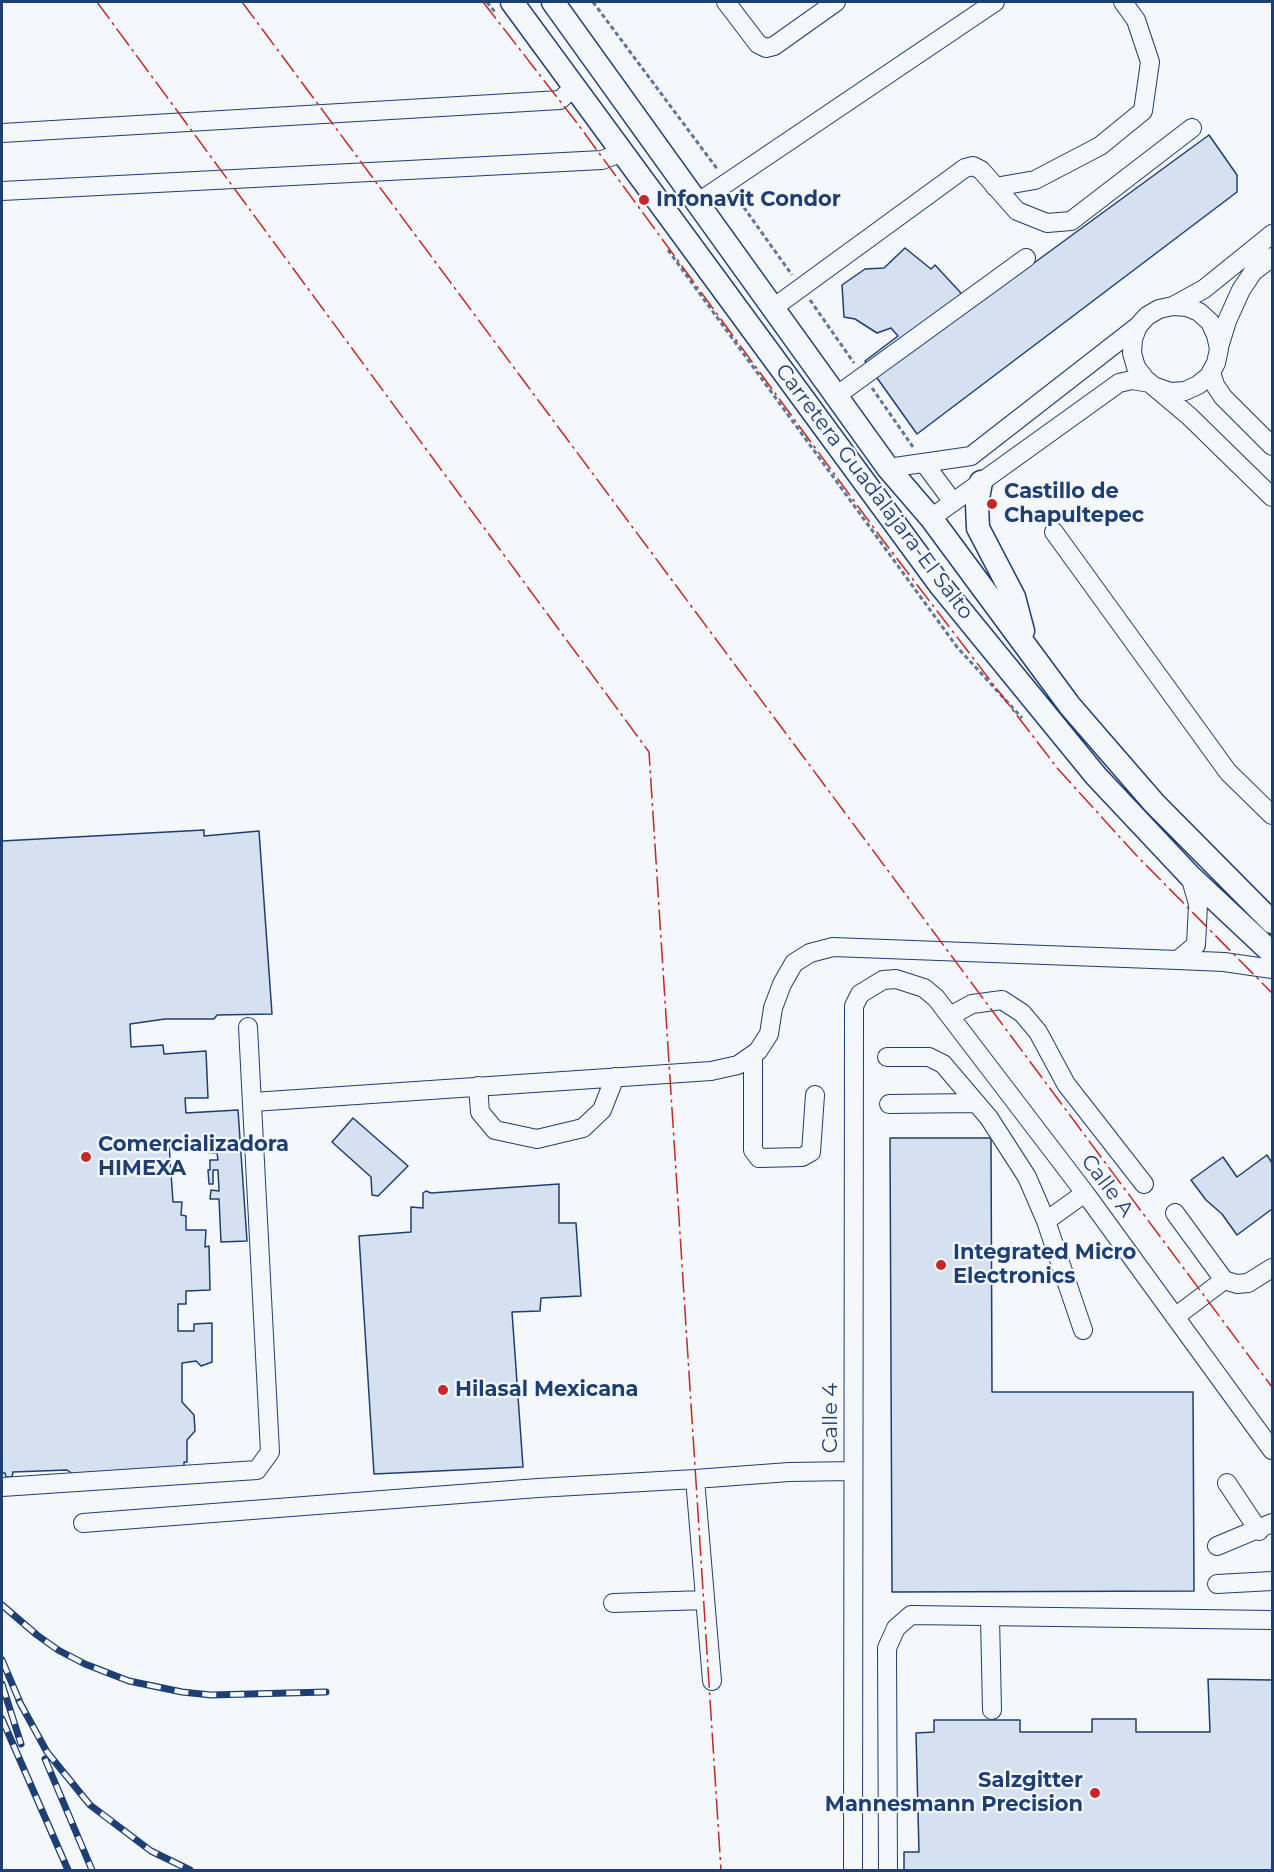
<!DOCTYPE html>
<html>
<head>
<meta charset="utf-8">
<style>
	body { margin:0 }
	#map { position:relative; width:1274px; height:1872px; overflow:hidden; background:#f4f7fb; font-family:Montserrat,sans-serif }
	canvas { display:block }
	.frame { position:absolute; inset:0; border:3px solid #1d3f73; pointer-events:none }
</style>
</head>
<body>
<div id="map">
<canvas width="1274" height="1872"></canvas>
<div class="frame"></div>
</div>
<script>
const g = document.querySelector('canvas').getContext('2d');
g.lineJoin = 'round';
function paint(path, color) {
  g.fillStyle = color;
  g.fill(path, 'evenodd');
}
function toPath(rows) {
  const path = new Path2D();
  for (const r of rows) {
    path.moveTo(r[0], r[1]);
    for (let i = 2; i < r.length; i += 2) path.lineTo(r[i], r[i + 1]);
  }
  return path;
}
function strokePath(path, color, width, dash) {
  g.strokeStyle = color;
  g.lineWidth = width;
  g.lineCap = dash ? 'butt' : 'round';
  g.setLineDash(dash || []);
  g.stroke(path);
}
function label(font, color, halo, rows, align = 'center') {
  g.font = font + ' Montserrat,sans-serif';
  g.lineWidth = 4.5;
  g.setLineDash([]);
  g.textBaseline = 'middle';
  g.strokeStyle = halo;
  g.fillStyle = color;
  for (const [text, x, y, turn = 0] of rows) {
    g.save();
    g.translate(x, y);
    g.rotate((+turn || 0) * Math.PI / 180);
    g.textAlign = isNaN(turn) ? turn : align;
    if (halo) g.strokeText(text, 0, 0);
    g.fillText(text, 0, 0);
    g.restore();
  }
}
const building = toPath([
	[1209,135,1237,175,1237,192,917,434,865,361,898,336,891,328,877,333,855,319,844,317,842,285,865,269,884,268,905,248,931,269,935,265,960,292,971,309,1209,135],
	[204,830,204,836,259,831,272,1014,217,1015,214,1019,165,1019,130,1024,131,1047,163,1045,164,1054,206,1051,208,1098,185,1098,186,1113,238,1110,247,1241,221,1242,219,1199,210,1199,211,1190,219,1191,218,1170,213,1170,213,1184,209,1184,208,1170,210,1170,210,1160,218,1160,217,1153,202,1152,200,1139,180,1139,180,1143,169,1144,173,1202,182,1202,181,1215,186,1216,186,1230,206,1230,205,1247,209,1246,210,1290,186,1291,186,1304,178,1304,178,1331,194,1331,194,1324,212,1323,212,1362,201,1366,196,1361,182,1363,182,1402,194,1415,195,1431,187,1440,187,1462,184,1462,184,1471,76,1476,67,1470,13,1472,12,1477,6,1477,5,1473,2,1473,2,841,204,830],
	[353,1118,408,1166,378,1196,372,1195,371,1177,332,1142,353,1118],
	[890,1138,991,1138,992,1392,1193,1392,1194,1591,892,1592,890,1138],
	[1267,1155,1272,1163,1272,1209,1237,1235,1222,1214,1206,1200,1191,1180,1223,1157,1237,1177,1267,1155],
	[559,1184,559,1223,576,1223,581,1296,541,1298,540,1311,512,1312,523,1467,374,1474,359,1236,411,1232,411,1207,423,1208,423,1193,426,1191,431,1193,559,1184],
	[1208,1679,1272,1680,1272,1870,904,1870,904,1852,919,1852,916,1733,934,1732,934,1720,1020,1720,1020,1732,1092,1732,1092,1719,1136,1719,1136,1732,1210,1732,1208,1679]
]);
paint(building, '#d5e0f0');
strokePath(building, '#1d3f73', 1.5);
const minor = toPath([
	[726,2,758,44,766,48,774,46,836,2],
	[2,133,560,100,574,87],
	[995,187,1035,180,1100,146,1143,111,1150,62,1136,20,1123,2],
	[2,191,602,160,623,152],
	[697,203,995,2],
	[1173,306,1204,289,1272,234],
	[773,308,965,168,973,166,981,170,1017,211,1047,223,1071,221,1192,128],
	[1219,347,1227,321,1241,290,1253,272,1272,257],
	[1211,372,1215,385,1223,397,1272,446],
	[1156,387,1170,392,1185,391,1198,385,1209,376,1216,363,1219,349,1216,335,1210,322,1199,312,1187,307,1173,306,1159,309,1147,316,1138,326,1133,339,1132,353,1136,367,1145,379,1189,416,1272,497],
	[836,396,1026,258],
	[924,463,953,502],
	[888,468,971,456,1138,326],
	[931,518,1119,383,1132,380,1150,383],
	[1054,532,1228,772,1272,815],
	[1178,960,1196,945,1198,904,1190,876],
	[950,1016,972,1004,1002,1000,1022,1013,1038,1032,1066,1084,1144,1184],
	[753,1055,753,1150,759,1158,802,1157,811,1152,815,1095],
	[887,1057,929,1057,943,1064,989,1118,1027,1177,1046,1221,1085,1193],
	[478,1086,480,1112,495,1130,537,1139,583,1128,602,1110,615,1077],
	[253,1102,711,1071,738,1065,758,1051,769,1034,773,1008,782,984,794,963,810,953,833,947,1178,960,1224,962,1272,969],
	[889,1104,975,1103],
	[1175,1213,1224,1280,1175,1317],
	[1046,1221,1083,1330],
	[1224,1280,1237,1284,1248,1283,1272,1268],
	[1227,1483,1259,1531],
	[2,1487,257,1470,270,1452,248,1027],
	[83,1523,538,1488,695,1479],
	[1217,1546,1272,1523],
	[1217,1584,1272,1581],
	[613,1603,705,1600],
	[990,1617,992,1710],
	[712,1681,695,1479,789,1472,853,1471],
	[853,1870,854,1006,860,994,883,980,896,979,924,988,936,998,1085,1193,1272,1450],
	[888,1870,887,1648,896,1628,911,1615,1272,1620]
]);
const major = toPath([
	[512,2,940,585,1096,776,1190,876,1272,953],
	[553,2,888,468,931,518,1070,706,1154,803,1272,922],
	[981,482,977,504,978,528,1014,597,1023,631]
]);
strokePath(minor, '#1d3f73', 20);
strokePath(major, '#1d3f73', 25);
strokePath(toPath([
	[487,2,495,12],
	[593,2,718,170],
	[735,195,792,275],
	[668,250,957,647,1022,718],
	[810,300,854,363],
	[872,388,913,447]
]), '#5e769c', 3, [4.5, 3]);
strokePath(minor, '#f4f7fb', 18);
strokePath(major, '#f4f7fb', 22);
const rail = toPath([
	[2,1605,37,1635,58,1650,85,1664,129,1681,182,1692,211,1695,326,1692],
	[2,1660,22,1707],
	[2,1684,21,1744],
	[19,1701,47,1752,90,1805,151,1851,190,1870],
	[2,1719,68,1870],
	[45,1759,92,1870]
]);
strokePath(rail, '#1d3f73', 7);
strokePath(rail, '#f4f7fb', 4.5, [14]);
strokePath(toPath([
	[97,2,649,752,721,1870],
	[242,2,1272,1387],
	[483,2,577,123,882,539,1058,769,1136,855,1272,993]
]), '#c62828', 1.5, [21, 4.5, 3, 4.5]);
for (const [x, y, r, color] of [
	[644,200,6,"#c62828"],
	[992,504,6,"#c62828"],
	[86,1157,6,"#c62828"],
	[941,1265,6,"#c62828"],
	[443,1390,6,"#c62828"],
	[1095,1793,6,"#c62828"]
]) {
  const dot = new Path2D();
  dot.arc(x, y, r, 0, 2 * Math.PI);
  g.fillStyle = color;
  g.fill(dot);
  strokePath(dot, '#f4f7fb', 2);
}
label('bold 21px', '#1d3f73', '#f4f7fb', [
	["Infonavit Condor",656,200],
	["Castillo de",1004,492],
	["Chapultepec",1004,516],
	["Comercializadora",98,1145],
	["HIMEXA",98,1169],
	["Integrated Micro",953,1253],
	["Electronics",953,1277],
	["Hilasal Mexicana",455,1390],
	["Salzgitter",1083,1781,"right"],
	["Mannesmann Precision",1083,1805,"right"]
], 'left');
label('21px', '#1d3f73', '#f4f7fb', [
	["Carretera Guadalajara-El Salto",874,492,53],
	["Calle A",1107,1186,53],
	["Calle 4",831,1418,-90]
]);
</script>
</body>
</html>
